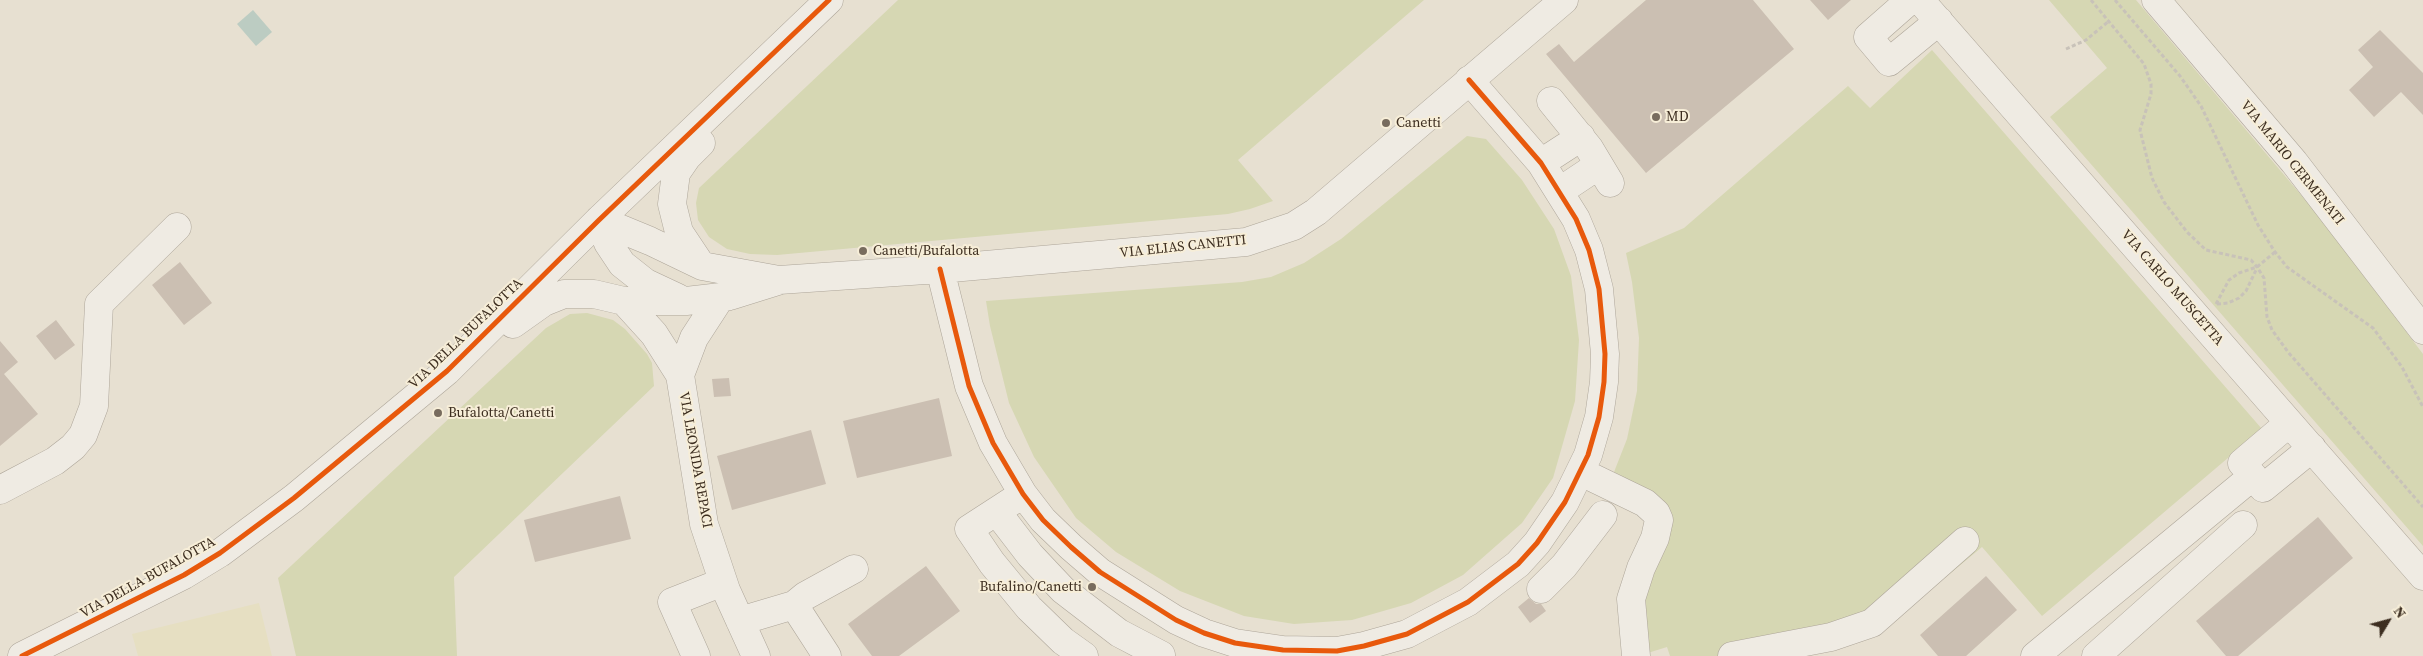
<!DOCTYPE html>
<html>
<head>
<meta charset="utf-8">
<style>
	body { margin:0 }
	#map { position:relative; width:2423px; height:656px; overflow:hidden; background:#e7e0d1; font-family:"Source Serif 4",serif }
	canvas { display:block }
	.north { position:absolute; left:2363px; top:596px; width:50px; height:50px; -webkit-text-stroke:4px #f7eed8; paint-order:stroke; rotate:53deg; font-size:14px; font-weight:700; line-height:20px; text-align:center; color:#3d2e20 }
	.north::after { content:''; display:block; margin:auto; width:18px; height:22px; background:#3d2e20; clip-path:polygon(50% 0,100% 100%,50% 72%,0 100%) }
</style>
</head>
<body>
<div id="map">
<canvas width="2423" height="656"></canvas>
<div class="north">N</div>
</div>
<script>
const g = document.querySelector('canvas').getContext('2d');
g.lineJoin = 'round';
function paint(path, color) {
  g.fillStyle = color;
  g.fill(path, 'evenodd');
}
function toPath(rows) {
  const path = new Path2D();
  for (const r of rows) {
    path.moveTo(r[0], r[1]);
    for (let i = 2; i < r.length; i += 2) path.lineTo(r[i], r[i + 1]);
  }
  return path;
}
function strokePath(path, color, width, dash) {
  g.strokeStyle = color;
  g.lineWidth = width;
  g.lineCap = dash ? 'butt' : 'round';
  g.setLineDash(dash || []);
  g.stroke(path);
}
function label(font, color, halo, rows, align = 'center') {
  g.font = font + ' "Source Serif 4",serif';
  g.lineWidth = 4;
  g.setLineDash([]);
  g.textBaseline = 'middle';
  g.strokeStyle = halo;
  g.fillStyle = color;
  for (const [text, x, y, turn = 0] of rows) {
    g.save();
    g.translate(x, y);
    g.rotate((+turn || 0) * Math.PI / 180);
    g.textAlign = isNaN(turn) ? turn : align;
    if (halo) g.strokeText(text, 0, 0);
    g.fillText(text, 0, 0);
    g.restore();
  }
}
paint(toPath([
	[259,603,272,656,138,656,132,634]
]), '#e6dfc2');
paint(toPath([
	[898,0,1424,0,1238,160,1273,201,1250,209,1228,214,777,255,750,254,727,249,709,237,698,220,696,203,699,188],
	[2049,0,2136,0,2318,215,2423,354,2423,546,2050,117,2107,68],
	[1932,50,2262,429,2042,616,1982,547,1875,636,1760,656,1670,656,1667,647,1638,656,1632,592,1673,519,1657,495,1614,472,1627,439,1637,391,1639,338,1632,282,1626,253,1684,228,1848,86,1870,108],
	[1467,136,1486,139,1522,180,1554,229,1571,276,1579,340,1575,401,1553,478,1522,523,1463,575,1411,603,1352,620,1294,624,1244,616,1180,591,1116,552,1076,518,1034,457,1009,403,990,326,986,301,1242,282,1271,277,1304,263,1341,239],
	[587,313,613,320,625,329,647,354,652,363,654,386,454,577,457,656,296,656,278,578,546,328,570,314]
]), '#d6d7b3');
paint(toPath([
	[253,10,272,32,256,46,237,24]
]), '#bcccc2');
paint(toPath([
	[1646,0,1753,0,1794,49,1646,173,1546,54,1559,44,1574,62],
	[1810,0,1851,0,1828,20],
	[2380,30,2423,73,2423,115,2401,92,2374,117,2349,90,2373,67,2358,50],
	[180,262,212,303,184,325,152,285],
	[56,320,75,345,55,360,36,336],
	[0,341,18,362,4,374,38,414,0,446],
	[729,378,731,396,714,397,712,379],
	[939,398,952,456,857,478,843,421],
	[811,430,826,484,732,510,717,456],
	[620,496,631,539,535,562,524,520],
	[2318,517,2353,558,2238,656,2226,656,2196,621],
	[926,566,960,611,899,656,872,656,848,624],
	[1986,576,2017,610,1966,656,1938,656,1920,635],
	[1529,598,1536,604,1541,604,1546,611,1530,623,1518,607]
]), '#cbbfb2');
const minor = toPath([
	[1910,0,1868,37,1889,62,1939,21],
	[1920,0,2423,576],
	[2156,0,2294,162,2423,330],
	[1551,101,1589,148,1610,183],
	[1541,163,1581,137],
	[1560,191,1599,165],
	[599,220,650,241,702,266,779,280,940,269,1246,242,1294,226,1316,212,1564,0],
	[599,220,608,243,622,264,646,283,678,298],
	[701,265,679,232,672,204,676,173,687,157,701,143],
	[940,269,969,386,993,443,1023,494,1043,520,1071,547,1100,572,1176,620,1204,633,1235,643,1283,650,1337,651,1364,646,1407,634,1468,602,1518,564,1537,543,1565,502,1588,455,1599,417,1604,382,1605,354,1599,289,1589,250,1576,219,1541,163,1469,80],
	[624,301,654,334,680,375,704,524,726,590,756,656],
	[513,324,544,302,564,294,594,294,624,301,686,301,730,296,778,281],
	[680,375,694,338,720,298],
	[2289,423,2242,463,2263,488,2312,448],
	[1581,472,1645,503,1656,513,1659,520,1655,538,1641,568,1631,599,1636,656],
	[0,490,55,461,73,447,83,435,94,406,99,304,177,227],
	[1023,494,969,529,992,563,1029,608,1063,641,1084,656],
	[997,512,1030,555,1063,590,1119,633,1161,655],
	[1541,589,1564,566,1603,515],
	[794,605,827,656],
	[740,621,794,605,805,596,854,569],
	[22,656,184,575,220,553,294,498,447,371,599,220,829,0],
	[696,656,672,602,723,582],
	[1732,656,1831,637,1872,623,1965,541],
	[2035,656,2253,476],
	[2096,656,2243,525]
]);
strokePath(minor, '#ada599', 29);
strokePath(toPath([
	[2091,0,2144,64,2151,84,2151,94,2140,130,2152,178,2164,202,2187,232,2206,250,2251,260,2257,267,2264,278,2267,317,2272,330,2288,352,2423,507],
	[2115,0,2180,76,2201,106,2258,225,2275,252,2287,267,2373,328,2402,367,2423,407],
	[2066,49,2086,40,2109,21],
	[2216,304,2229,280,2239,273,2257,267,2275,252],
	[2217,304,2228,303,2239,298,2246,291,2257,268]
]), '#c8c2b9', 3, [4, 2.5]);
strokePath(minor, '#efebe3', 28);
strokePath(toPath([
	[940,269,969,386,993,443,1023,494,1043,520,1071,547,1100,572,1176,620,1204,633,1235,643,1283,650,1337,651,1364,646,1407,634,1468,602,1518,564,1537,543,1565,502,1588,455,1599,417,1604,382,1605,354,1599,289,1589,250,1576,219,1541,163,1469,80],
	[22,656,184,575,220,553,294,498,447,371,599,220,829,0]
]), '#e8590c', 5);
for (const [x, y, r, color] of [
	[1656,117,5,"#786c5e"],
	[1386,123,5,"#786c5e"],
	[863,251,5,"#786c5e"],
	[438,413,5,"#786c5e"],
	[1092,587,5,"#786c5e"]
]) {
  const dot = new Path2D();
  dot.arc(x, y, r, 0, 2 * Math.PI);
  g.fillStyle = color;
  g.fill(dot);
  strokePath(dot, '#f7eed8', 2);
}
label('14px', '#3d2e20', '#f7eed8', [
	["MD",1666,117],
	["Canetti",1396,123],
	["Canetti/Bufalotta",873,251],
	["Bufalotta/Canetti",448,413],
	["Bufalino/Canetti",1082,587,"right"]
], 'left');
label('14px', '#3d2e20', '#f7eed8', [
	["VIA MARIO CERMENATI",2292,163,51],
	["VIA ELIAS CANETTI",1183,247,-6],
	["VIA CARLO MUSCETTA",2172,288,49],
	["VIA DELLA BUFALOTTA",466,334,-44],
	["VIA LEONIDA REPACI",695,460,80],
	["VIA DELLA BUFALOTTA",148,578,-29]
]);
</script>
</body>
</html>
